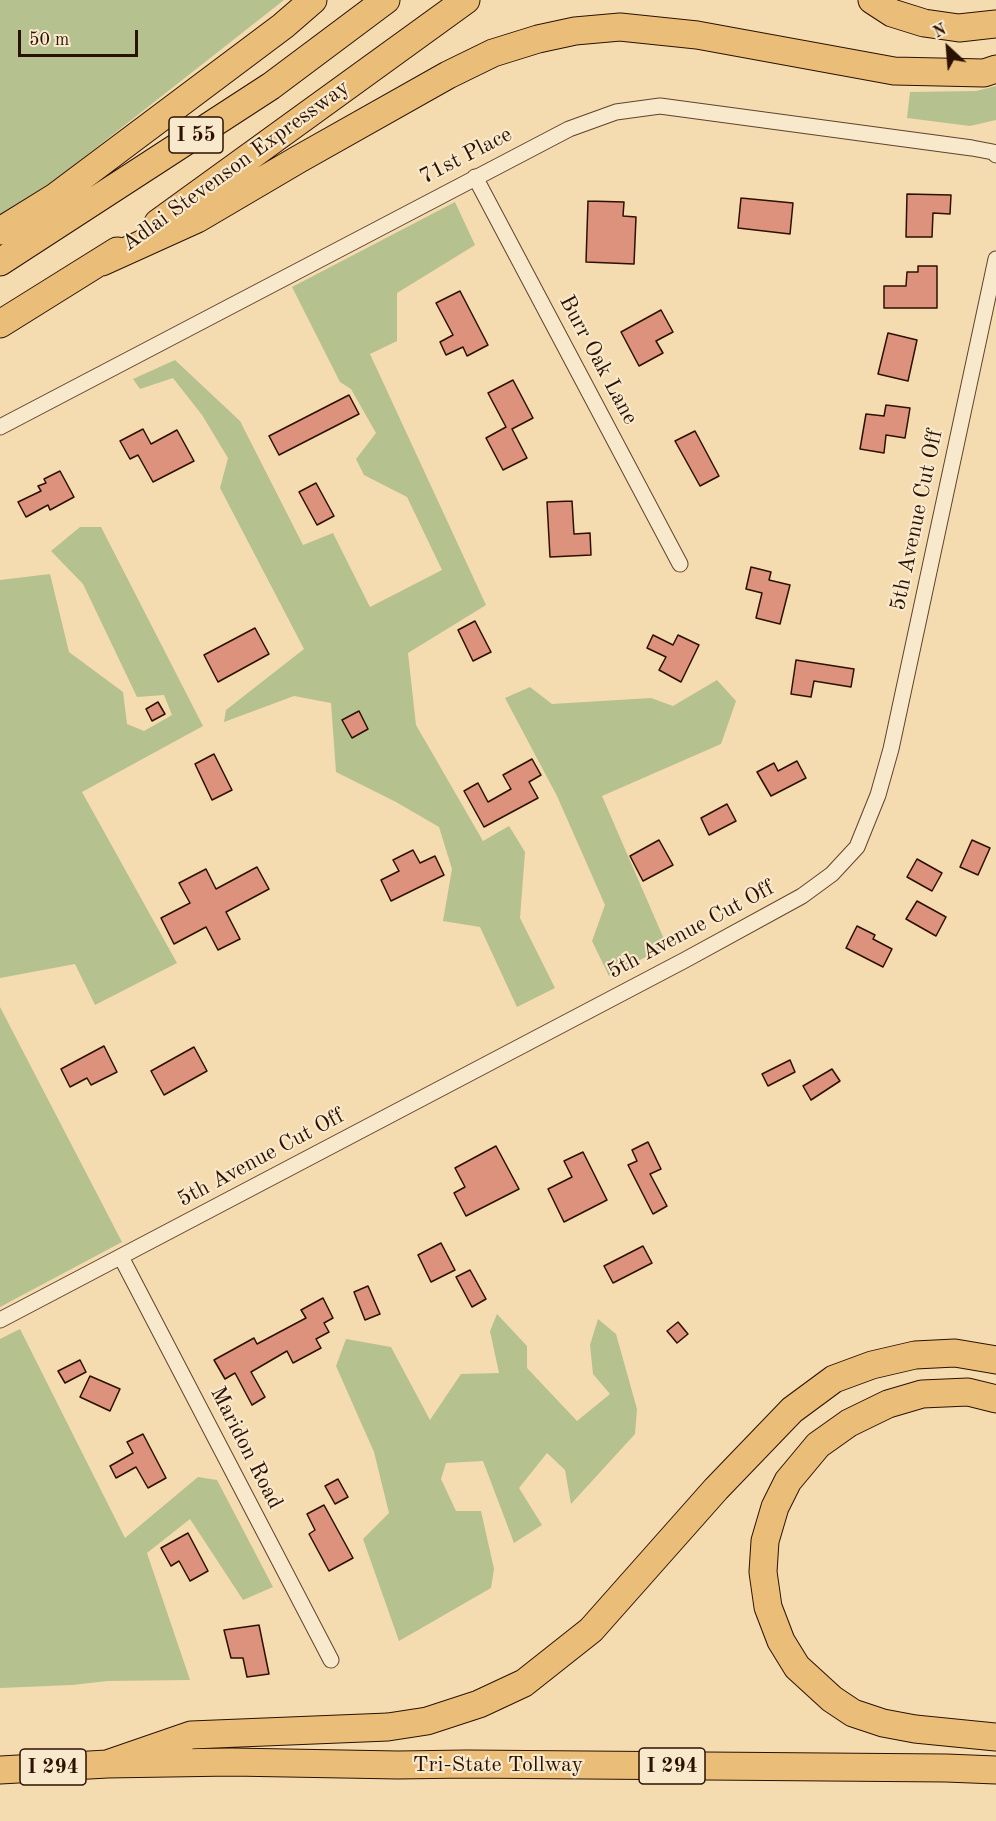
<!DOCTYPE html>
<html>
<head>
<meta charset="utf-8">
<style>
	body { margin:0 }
	#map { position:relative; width:996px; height:1821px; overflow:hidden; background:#f5dbb0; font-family:"Old Standard TT",serif }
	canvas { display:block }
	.north { position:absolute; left:918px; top:18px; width:60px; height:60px; -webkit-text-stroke:4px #f8e8cc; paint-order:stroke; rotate:334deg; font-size:16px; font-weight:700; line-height:24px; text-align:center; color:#2b1100 }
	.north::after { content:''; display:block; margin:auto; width:21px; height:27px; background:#2b1100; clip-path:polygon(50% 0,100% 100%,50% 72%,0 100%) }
	.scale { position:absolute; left:18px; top:30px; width:120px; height:27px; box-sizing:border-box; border:3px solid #2b1100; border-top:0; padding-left:8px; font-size:18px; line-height:21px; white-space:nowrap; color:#2b1100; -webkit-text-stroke:4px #f8e8cc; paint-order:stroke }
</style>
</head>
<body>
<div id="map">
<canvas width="996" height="1821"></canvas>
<div class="north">N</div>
<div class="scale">50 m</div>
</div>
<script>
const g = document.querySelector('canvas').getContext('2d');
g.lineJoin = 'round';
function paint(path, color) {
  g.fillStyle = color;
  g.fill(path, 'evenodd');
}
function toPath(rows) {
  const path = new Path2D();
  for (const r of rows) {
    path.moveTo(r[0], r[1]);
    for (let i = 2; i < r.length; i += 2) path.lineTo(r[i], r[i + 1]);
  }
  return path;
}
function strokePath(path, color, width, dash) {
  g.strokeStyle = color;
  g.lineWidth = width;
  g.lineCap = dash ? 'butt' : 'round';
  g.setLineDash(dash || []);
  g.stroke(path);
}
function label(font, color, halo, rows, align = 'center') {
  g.font = font + ' "Old Standard TT",serif';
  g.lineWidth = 4.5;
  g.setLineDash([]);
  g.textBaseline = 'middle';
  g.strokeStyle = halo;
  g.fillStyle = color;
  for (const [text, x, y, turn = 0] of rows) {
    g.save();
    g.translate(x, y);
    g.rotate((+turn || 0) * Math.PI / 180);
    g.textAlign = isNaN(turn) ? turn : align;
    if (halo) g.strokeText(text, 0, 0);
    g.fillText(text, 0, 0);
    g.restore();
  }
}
paint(toPath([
	[0,0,284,0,69,169,0,220],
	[996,86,996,120,970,126,907,118,910,92,976,91],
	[455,202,475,245,397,293,397,341,370,354,486,605,408,653,416,725,483,841,509,826,525,852,520,918,555,988,517,1007,480,927,443,921,452,869,439,827,396,802,336,772,331,703,294,696,224,722,226,710,304,649,220,488,228,458,202,415,173,378,140,389,133,379,175,360,240,421,303,545,333,533,370,607,442,570,407,497,364,475,356,459,376,433,351,389,340,382,292,287],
	[80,527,101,527,203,726,82,792,177,963,95,1005,75,964,0,978,0,580,50,574,69,652,123,692,127,724,144,731,172,715,164,695,137,697,83,584,51,551],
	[717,680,736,701,721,744,602,796,667,946,609,976,592,941,605,905,557,796,505,698,530,687,552,704,651,698,673,706],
	[0,1007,122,1242,0,1307],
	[497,1314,527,1346,527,1368,577,1421,610,1394,593,1374,590,1345,598,1319,616,1334,637,1409,635,1434,571,1504,565,1470,547,1453,519,1488,542,1525,514,1543,483,1461,446,1463,441,1479,456,1511,481,1511,494,1569,491,1588,399,1641,363,1539,389,1513,374,1452,336,1366,346,1339,391,1347,430,1420,461,1374,499,1373,490,1331],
	[20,1329,125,1538,198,1477,217,1480,273,1587,243,1600,190,1519,147,1553,190,1680,108,1681,72,1685,0,1688,0,1339]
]), '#b6c190');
const building = toPath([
	[907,194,951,195,950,214,933,213,932,237,906,237,907,194],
	[741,198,793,203,790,234,738,228,741,198],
	[588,201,624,202,623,216,636,217,634,264,586,262,588,201],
	[918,266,937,266,937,308,884,308,884,286,906,286,907,272,918,272,918,266],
	[460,291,488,345,467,356,463,347,446,355,440,342,453,335,436,303,460,291],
	[661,310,673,332,656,341,663,353,639,366,621,332,661,310],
	[888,333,917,340,908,381,878,374,888,333],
	[513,380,533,418,512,429,527,458,503,470,486,438,506,427,488,393,513,380],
	[349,395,359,414,279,455,269,436,349,395],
	[886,405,910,408,905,438,886,435,884,453,860,449,866,414,884,416,886,405],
	[143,429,151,444,177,430,194,461,153,482,138,455,130,459,120,441,143,429],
	[695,431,719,476,700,486,675,441,695,431],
	[60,471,74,497,50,510,48,505,26,517,18,502,41,491,38,486,46,483,44,479,60,471],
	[316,483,334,516,317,525,299,492,316,483],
	[572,501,574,534,590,533,591,555,550,557,547,502,572,501],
	[751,567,771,572,769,580,790,585,780,624,756,618,762,593,746,589,751,567],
	[475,621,491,652,473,661,458,630,475,621],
	[255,628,269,654,218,682,204,655,255,628],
	[653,635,673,645,678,635,699,645,681,682,659,670,666,657,647,648,653,635],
	[796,660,854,669,851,687,814,681,811,697,791,694,796,660],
	[158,702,165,714,152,721,146,709,158,702],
	[359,711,368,729,352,738,342,720,359,711],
	[214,754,232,790,212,800,195,764,214,754],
	[532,759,541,775,529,782,538,798,484,827,464,791,478,783,488,802,511,789,503,775,532,759],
	[797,761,806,778,771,796,757,772,774,763,778,771,797,761],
	[727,804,736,821,709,835,701,818,727,804],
	[659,840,673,865,643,881,630,856,659,840],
	[972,840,990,848,978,875,960,867,972,840],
	[413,850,420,863,435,856,444,875,391,901,381,880,399,871,393,860,413,850],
	[917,859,942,873,932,891,907,877,917,859],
	[257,867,269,889,226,912,240,939,218,950,206,927,174,944,161,918,190,903,179,883,206,869,216,889,257,867],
	[917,901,946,917,936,936,906,919,917,901],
	[857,926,875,935,873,939,892,949,883,967,846,948,857,926],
	[104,1046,117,1072,91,1085,87,1078,70,1087,61,1069,104,1046],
	[194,1047,207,1071,164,1095,151,1071,194,1047],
	[790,1060,795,1072,768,1086,762,1074,790,1060],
	[832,1069,840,1081,811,1100,803,1086,832,1069],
	[648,1142,661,1169,650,1174,667,1206,653,1214,628,1165,637,1161,632,1150,648,1142],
	[496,1146,519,1189,466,1216,454,1193,465,1187,455,1168,496,1146],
	[583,1152,607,1200,564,1222,548,1189,572,1177,564,1161,583,1152],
	[441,1243,455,1270,431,1282,418,1255,441,1243],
	[643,1246,652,1263,613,1283,604,1266,643,1246],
	[470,1270,486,1299,472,1307,456,1277,470,1270],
	[368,1286,380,1314,365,1320,354,1292,368,1286],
	[323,1298,333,1318,324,1323,329,1332,316,1339,321,1348,293,1363,287,1351,251,1372,265,1397,252,1405,235,1373,225,1379,214,1360,254,1338,257,1344,306,1318,301,1310,323,1298],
	[678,1322,688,1334,677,1343,667,1331,678,1322],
	[80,1360,86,1372,65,1383,58,1371,80,1360],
	[90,1376,120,1389,110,1411,80,1397,90,1376],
	[143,1434,166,1478,148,1488,136,1467,116,1478,110,1466,133,1453,127,1442,143,1434],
	[338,1479,348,1497,335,1504,325,1486,338,1479],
	[324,1505,353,1558,329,1571,309,1534,315,1530,307,1514,324,1505],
	[188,1533,208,1571,190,1581,179,1561,171,1566,161,1548,188,1533],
	[259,1625,269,1674,247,1677,243,1658,231,1658,224,1630,259,1625]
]);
paint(building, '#dd927e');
strokePath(building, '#2b1100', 1.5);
const street = toPath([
	[475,177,680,564],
	[0,427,569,129,616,112,660,106,972,148,993,152,996,155],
	[121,1257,331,1660],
	[0,1320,685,960,802,896,832,874,857,847,878,795,891,749,996,259]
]);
const highway = toPath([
	[872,0,892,13,924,23,959,28,996,24],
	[158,223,466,0],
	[0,231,55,197,283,26,313,0],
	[0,262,271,86,386,0],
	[102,262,197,219,299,159,448,75,493,53,538,39,575,31,620,27,697,35,894,71,984,73,996,69],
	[0,324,117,251],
	[996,1399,968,1392,922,1394,888,1404,849,1423,818,1445,788,1481,775,1507,765,1541,763,1572,768,1607,781,1641,797,1667,832,1699,853,1713,883,1723,915,1729,996,1737],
	[107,1764,191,1735,388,1727,427,1721,479,1704,524,1683,591,1630,716,1489,792,1410,834,1379,872,1365,915,1355,955,1353,996,1360],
	[0,1770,107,1764,232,1762,398,1765,467,1764,946,1768,996,1770]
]);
strokePath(street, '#5e442c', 17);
strokePath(highway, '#2b1100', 29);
strokePath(street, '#f8e8cc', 15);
strokePath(highway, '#eabe78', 27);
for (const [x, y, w] of [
	[196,135,54],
	[672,1766,66],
	[53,1767,66]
]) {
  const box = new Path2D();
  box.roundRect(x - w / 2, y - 18, w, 36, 4.5);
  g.fillStyle = '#f8e8cc';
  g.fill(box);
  strokePath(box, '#2b1100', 1.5);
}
label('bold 21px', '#2b1100', null, [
	["I 55",196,135],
	["I 294",672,1766],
	["I 294",53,1767]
]);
label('22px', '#2b1100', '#f8e8cc', [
	["71st Place",466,156,-27],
	["Adlai Stevenson Expressway",236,166,-36],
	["Burr Oak Lane",598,360,62],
	["5th Avenue Cut Off",917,520,-78],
	["5th Avenue Cut Off",691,930,-28],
	["5th Avenue Cut Off",261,1158,-28],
	["Maridon Road",246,1448,63],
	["Tri-State Tollway",498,1765]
]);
</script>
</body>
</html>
